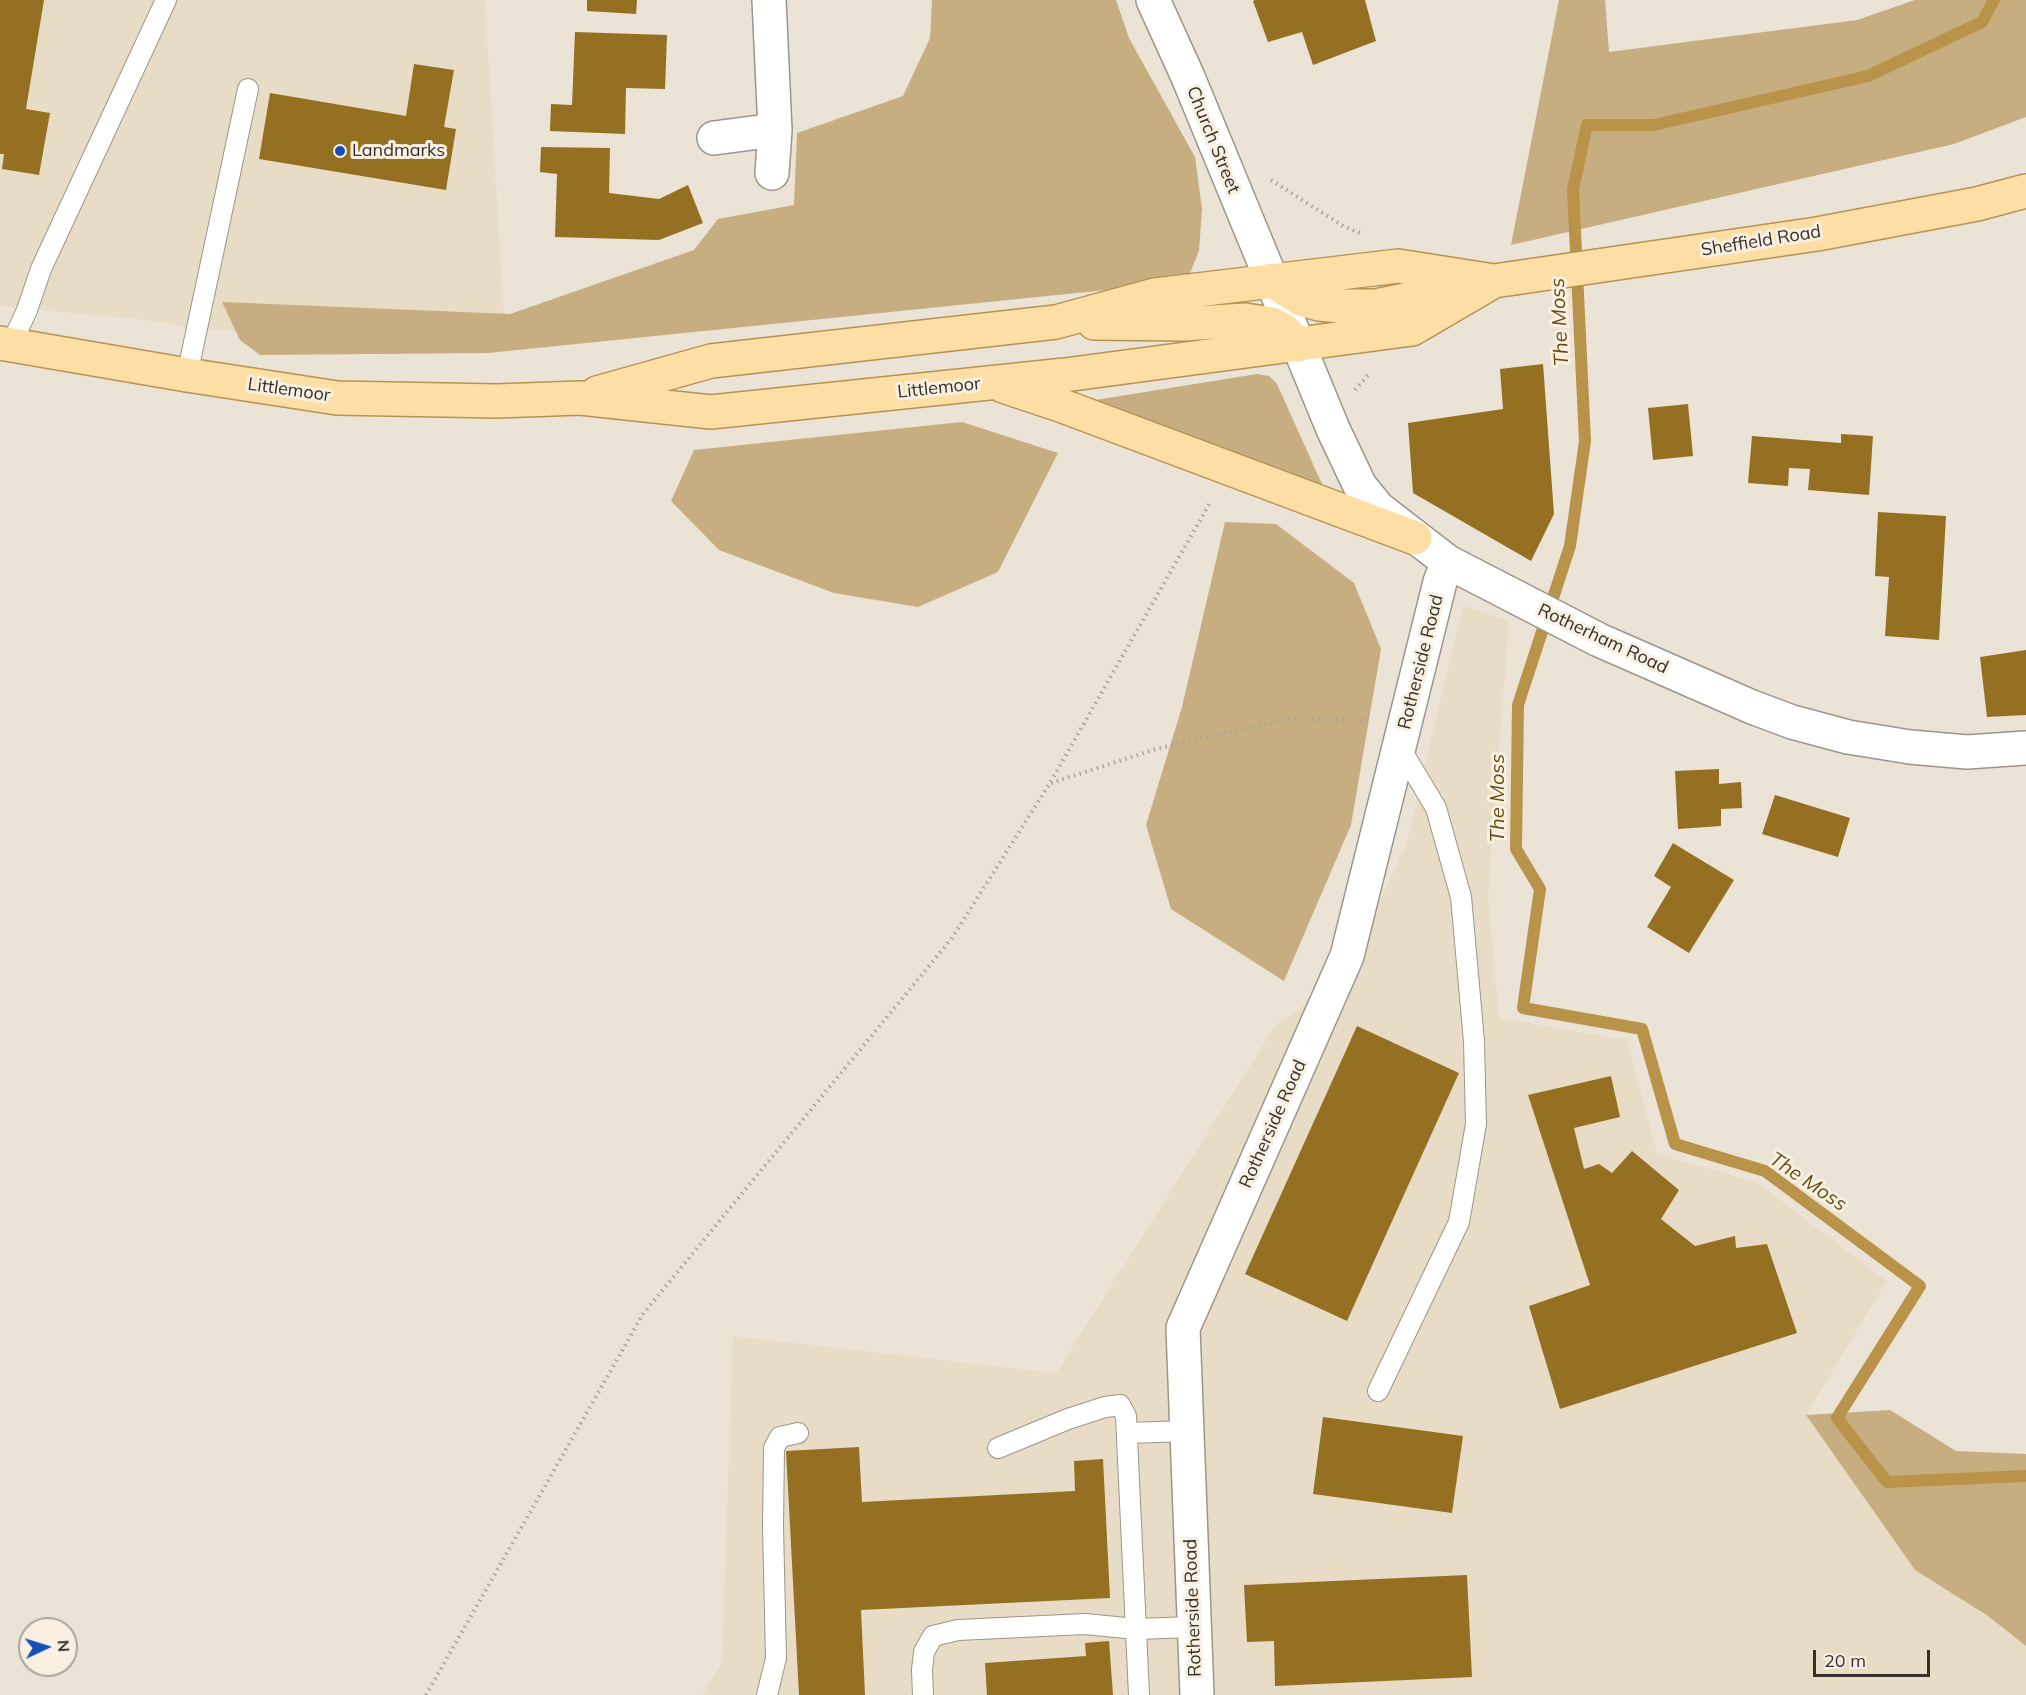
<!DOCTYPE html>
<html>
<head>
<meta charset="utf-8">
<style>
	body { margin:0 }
	#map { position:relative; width:2026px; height:1695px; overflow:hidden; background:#ebe3d5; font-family:Mulish,sans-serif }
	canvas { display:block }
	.north { position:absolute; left:18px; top:1617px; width:60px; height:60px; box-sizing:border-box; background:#f9f0e2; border:2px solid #aba499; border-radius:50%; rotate:86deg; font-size:16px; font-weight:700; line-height:24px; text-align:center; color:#35312c }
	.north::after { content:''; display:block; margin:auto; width:21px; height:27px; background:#154db9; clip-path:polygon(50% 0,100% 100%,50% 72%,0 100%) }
	.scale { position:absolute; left:1813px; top:1650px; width:117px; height:27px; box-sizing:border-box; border:3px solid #35312c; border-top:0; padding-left:8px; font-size:18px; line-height:21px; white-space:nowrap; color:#35312c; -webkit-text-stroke:4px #f9f0e2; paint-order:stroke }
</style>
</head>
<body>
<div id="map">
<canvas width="2026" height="1695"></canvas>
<div class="north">N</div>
<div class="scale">20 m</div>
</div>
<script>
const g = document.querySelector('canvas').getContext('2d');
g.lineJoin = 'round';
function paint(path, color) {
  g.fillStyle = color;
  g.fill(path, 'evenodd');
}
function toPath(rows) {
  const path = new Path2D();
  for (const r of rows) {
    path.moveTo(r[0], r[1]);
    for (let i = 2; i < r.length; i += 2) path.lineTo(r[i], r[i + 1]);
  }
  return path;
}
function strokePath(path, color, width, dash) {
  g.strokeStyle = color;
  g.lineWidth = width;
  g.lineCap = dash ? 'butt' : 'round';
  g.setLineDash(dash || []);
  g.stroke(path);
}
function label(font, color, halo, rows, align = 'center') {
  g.font = font + ' Mulish,sans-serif';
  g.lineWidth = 6;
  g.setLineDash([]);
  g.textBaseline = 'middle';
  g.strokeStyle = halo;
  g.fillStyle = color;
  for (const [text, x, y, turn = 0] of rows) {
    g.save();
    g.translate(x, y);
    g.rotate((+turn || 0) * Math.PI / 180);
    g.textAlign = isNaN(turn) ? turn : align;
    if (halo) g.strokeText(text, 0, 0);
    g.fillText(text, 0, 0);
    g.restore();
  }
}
paint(toPath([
	[0,0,485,0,503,302,508,340,206,330,154,321,0,306],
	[1463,605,1509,621,1488,895,1499,1018,1627,1040,1657,1154,1756,1182,1887,1281,1806,1415,1915,1570,1988,1616,2026,1646,2026,1695,703,1695,722,1661,733,1336,1056,1373,1275,1026,1344,976,1406,846]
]), '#e8dcc6');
paint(toPath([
	[932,0,1116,0,1129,38,1195,157,1202,209,1199,251,1190,273,1175,283,488,353,260,355,240,340,222,302,510,314,694,250,718,219,794,205,797,133,903,96,930,38],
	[1559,0,1605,0,1609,52,1857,20,1915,0,2026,0,2026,117,1954,144,1511,245],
	[1257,374,1269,376,1277,384,1326,493,1260,464,1176,431,1089,401],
	[962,422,1058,453,998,572,918,607,834,593,719,550,671,501,694,450],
	[1225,522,1276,524,1354,583,1381,649,1351,825,1284,981,1171,909,1146,825,1182,707],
	[1890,1410,1956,1451,2026,1454,2026,1646,1988,1616,1915,1570,1806,1415]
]), '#c7ae81');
strokePath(toPath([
	[1994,0,1982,22,1868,76,1654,125,1587,125,1573,189,1585,441,1570,546,1518,705,1516,849,1540,889,1523,1008,1642,1029,1675,1144,1765,1171,1920,1286,1837,1418,1887,1482,2026,1476]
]), '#b99349', 12);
paint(toPath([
	[0,0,44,0,26,109,50,113,39,175,2,169,4,154,0,154],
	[587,0,637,0,636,14,587,11],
	[1255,0,1365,0,1376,41,1313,65,1302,32,1268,42,1253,1],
	[575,32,667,35,665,89,626,88,625,134,550,131,551,104,572,105],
	[414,64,454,70,444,127,456,129,446,190,259,159,270,93,406,116],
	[541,147,610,148,609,193,659,199,688,185,703,223,659,240,555,237,557,174,540,172],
	[1543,364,1554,514,1531,561,1413,493,1408,423,1503,409,1500,369],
	[1688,404,1693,456,1653,460,1648,408],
	[1841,434,1873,436,1869,495,1808,490,1810,469,1789,468,1788,486,1748,483,1752,436,1841,443],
	[1878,512,1946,516,1939,640,1885,636,1889,577,1875,576],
	[2026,650,2026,715,1987,717,1980,657],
	[1719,769,1719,784,1741,782,1742,808,1721,809,1721,826,1678,829,1675,771],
	[1775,795,1850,818,1838,857,1762,834],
	[1673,843,1734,880,1689,953,1647,927,1671,887,1654,876],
	[1357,1026,1459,1073,1347,1321,1245,1274],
	[1611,1076,1620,1117,1574,1128,1584,1169,1599,1164,1612,1173,1632,1151,1679,1190,1661,1219,1695,1246,1735,1236,1736,1248,1767,1244,1797,1333,1560,1409,1529,1306,1590,1285,1528,1095],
	[1323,1417,1463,1436,1452,1513,1313,1494],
	[859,1447,862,1502,1075,1491,1074,1461,1103,1459,1110,1598,861,1610,865,1695,799,1695,786,1451],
	[1467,1575,1472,1677,1275,1686,1274,1641,1247,1642,1244,1585],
	[1109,1641,1113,1695,987,1695,985,1663,1086,1656,1085,1643]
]), '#957022');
const lane = toPath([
	[11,345,27,310,41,269,166,0],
	[187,375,248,89],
	[1378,1391,1459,1222,1476,1124,1474,1041,1461,897,1436,808,1400,748],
	[1127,1433,1187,1431],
	[998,1448,1068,1419,1105,1407,1120,1405,1126,1416,1139,1695],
	[767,1695,776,1658,773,1526,774,1448,780,1437,798,1433],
	[923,1695,922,1670,924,1652,933,1636,958,1630,1085,1624,1136,1629,1194,1627]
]);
const street = toPath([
	[769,0,775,130,772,173],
	[714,138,775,130],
	[1197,1695,1183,1328,1347,956,1440,582,1448,562]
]);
const secondary = toPath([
	[1153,0,1188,77,1333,429,1360,486,1378,508,1448,562,1599,640,1752,707,1792,722,1848,737,1910,747,1967,752,2026,748]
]);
const primary = toPath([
	[1271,280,1301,299,1319,304,1340,306,1376,306,1463,288],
	[1094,323,1183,324,1245,320,1272,324,1285,331,1298,345],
	[0,343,187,375,337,398,497,401,580,398,711,412,1065,375,1412,329,1494,281],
	[1003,386,1060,405,1415,538],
	[597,393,711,361,1056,322,1155,295,1398,266,1494,281,1817,234,1977,204,2026,191]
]);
strokePath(lane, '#9d9588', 22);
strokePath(street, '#9d9588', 36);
strokePath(secondary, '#9d9588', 36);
strokePath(primary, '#b69353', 36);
strokePath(toPath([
	[1271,180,1343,226,1360,233],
	[1355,390,1370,373],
	[1051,783,1156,749,1287,719,1367,720],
	[426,1695,643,1314,952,938,1050,783,1211,501]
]), '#aaa499', 4, [1.5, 4.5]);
strokePath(lane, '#fff', 20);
strokePath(street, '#fff', 33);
strokePath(secondary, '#fff', 33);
strokePath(primary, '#fddea4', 33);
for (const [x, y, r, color] of [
	[340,151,6,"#154db9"]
]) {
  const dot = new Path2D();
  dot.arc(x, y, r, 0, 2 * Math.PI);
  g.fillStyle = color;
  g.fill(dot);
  strokePath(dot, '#f9f0e2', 2);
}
label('18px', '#35312c', '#f9f0e2', [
	["Church Street",1213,140,68],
	["Sheffield Road",1761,241,-9],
	["Littlemoor",939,388,-6],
	["Littlemoor",289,390,8],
	["Rotherham Road",1603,639,25],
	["Rotherside Road",1421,662,-76],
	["Rotherside Road",1273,1124,-66],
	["Rotherside Road",1193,1608,-92]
]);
label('18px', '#35312c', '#f9f0e2', [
	["Landmarks",352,151]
], 'left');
label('italic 20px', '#664b12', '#f9f0e2', [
	["The Moss",1560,322,-93],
	["The Moss",1498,798,-90],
	["The Moss",1808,1182,34]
]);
</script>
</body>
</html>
